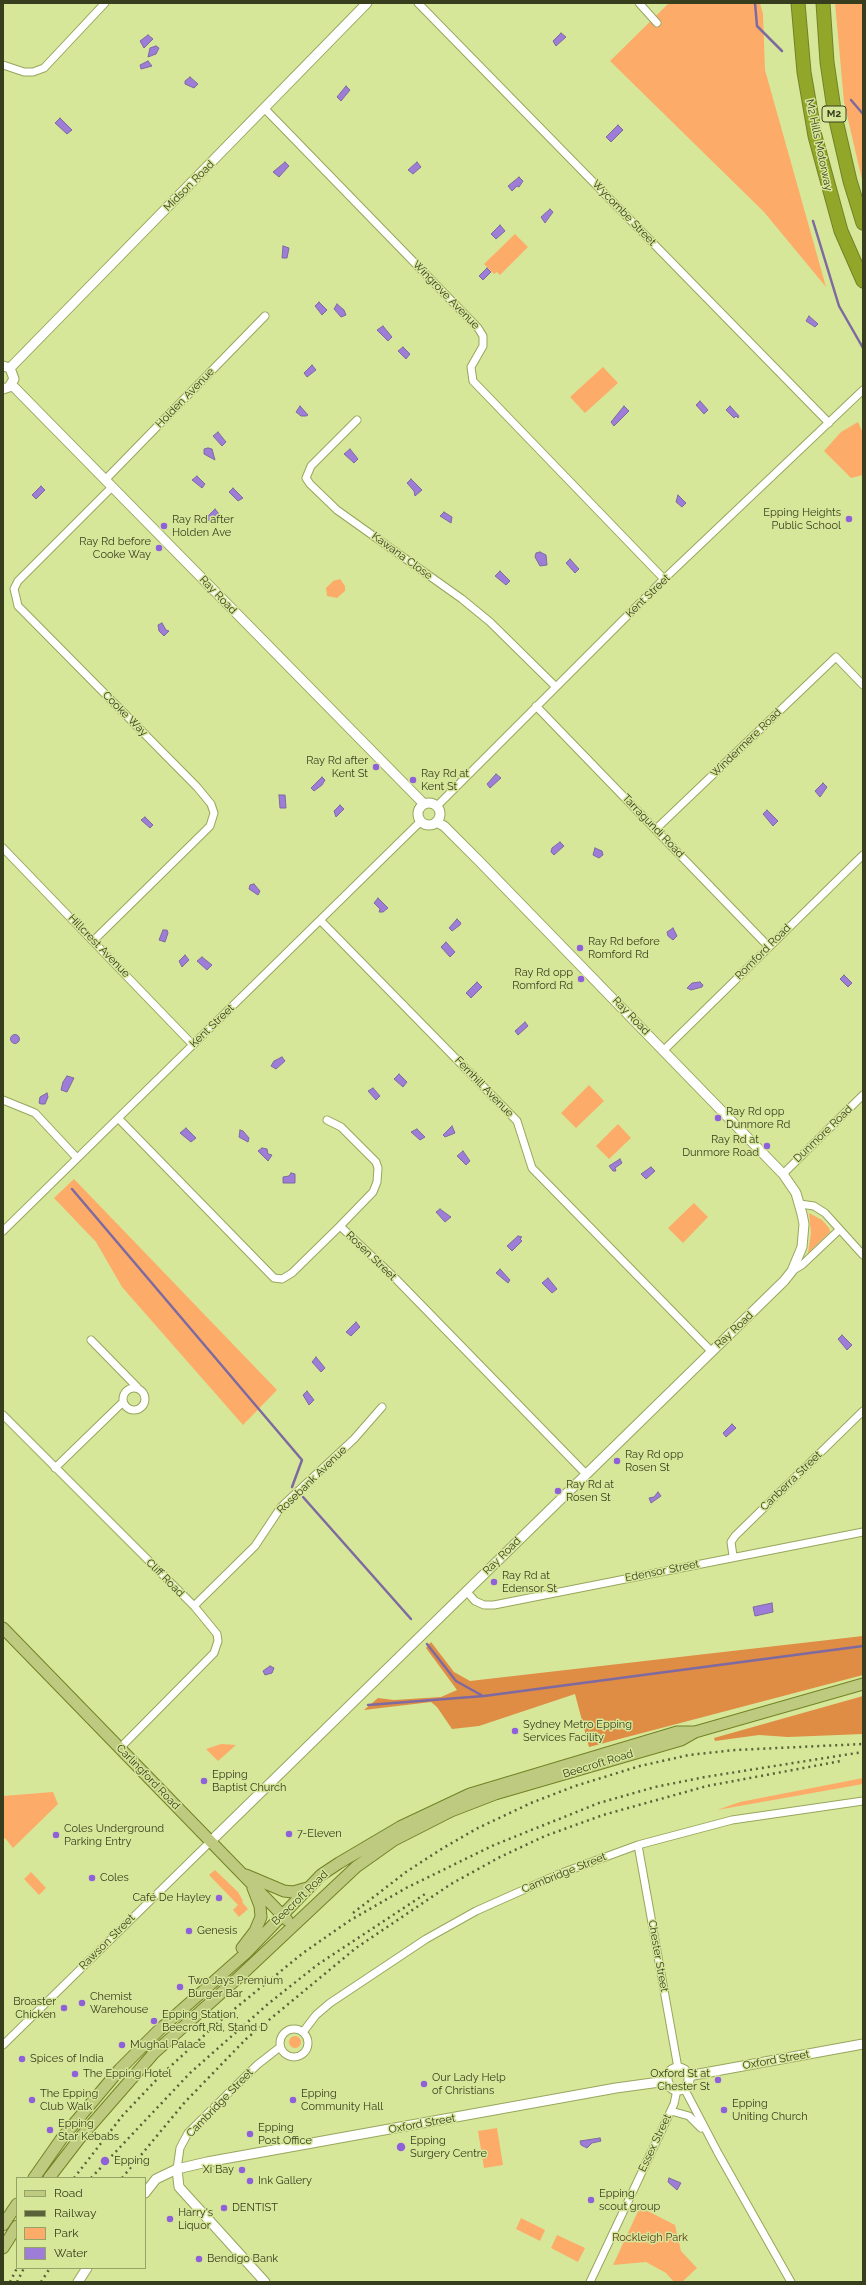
<!DOCTYPE html>
<html>
<head>
<meta charset="utf-8">
<style>
	body { margin:0 }
	#map { position:relative; width:866px; height:2285px; overflow:hidden; background:#d6e79a; font-family:Raleway,sans-serif }
	canvas { display:block }
	.frame { position:absolute; inset:0; border:4px solid #373e1e; pointer-events:none }
	.legend { position:absolute; left:16px; top:2177px; width:130px; height:92px; box-sizing:border-box; background:#d6e79a; border:1px solid #96a368; margin:0; padding:5px 7px; list-style:none; font-size:12px; color:#373e1e }
	.legend li { display:flex; align-items:center; gap:8px; height:20px }
	.legend b { width:20px; border:1px solid #96a368 }
</style>
</head>
<body>
<div id="map">
<canvas width="866" height="2285"></canvas>
<div class="frame"></div>
<ul class="legend">
<li><b style="height:5px;background:#beca7f"></b>Road</li>
<li><b style="height:5px;background:#596238"></b>Railway</li>
<li><b style="height:11px;background:#fdab69"></b>Park</li>
<li><b style="height:11px;background:#9d7dd7"></b>Water</li>
</ul>
</div>
<script>
const g = document.querySelector('canvas').getContext('2d');
g.lineJoin = 'round';
function paint(path, color) {
  g.fillStyle = color;
  g.fill(path, 'evenodd');
}
function toPath(rows) {
  const path = new Path2D();
  for (const r of rows) {
    if (r.length === 3) {
      path.moveTo(r[0] + r[2], r[1]);
      path.arc(r[0], r[1], r[2], 0, 2 * Math.PI);
      continue;
    }
    path.moveTo(r[0], r[1]);
    for (let i = 2; i < r.length; i += 2) path.lineTo(r[i], r[i + 1]);
  }
  return path;
}
function strokePath(path, color, width, dash) {
  g.strokeStyle = color;
  g.lineWidth = width;
  g.lineCap = dash ? 'butt' : 'round';
  g.setLineDash(dash || []);
  g.stroke(path);
}
function label(font, color, halo, rows, align = 'center') {
  g.font = font + ' Raleway,sans-serif';
  g.lineWidth = 3;
  g.setLineDash([]);
  g.textBaseline = 'middle';
  g.strokeStyle = halo;
  g.fillStyle = color;
  for (const [text, x, y, turn = 0] of rows) {
    g.save();
    g.translate(x, y);
    g.rotate((+turn || 0) * Math.PI / 180);
    g.textAlign = isNaN(turn) ? turn : align;
    if (halo) g.strokeText(text, 0, 0);
    g.fillText(text, 0, 0);
    g.restore();
  }
}
paint(toPath([
	[669,3,760,3,763,14,765,70,826,287,764,212,610,61],
	[835,3,863,3,863,184,844,102],
	[515,234,528,247,500,275,497,272,494,274,484,264],
	[603,367,618,383,585,413,570,397],
	[858,422,863,433,863,475,851,478,824,451,841,432],
	[340,579,345,586,345,591,337,598,327,596,326,588,333,581],
	[589,1085,604,1101,576,1128,561,1113],
	[618,1124,631,1138,609,1159,596,1146],
	[74,1179,277,1390,243,1425,122,1287,96,1242,54,1198],
	[694,1203,708,1217,683,1243,668,1228],
	[809,1213,822,1220,829,1228,830,1232,808,1253,811,1233],
	[221,1744,236,1745,218,1761,206,1749],
	[863,1778,863,1784,717,1810,740,1802],
	[53,1792,58,1804,13,1848,5,1838,3,1839,3,1796],
	[215,1870,238,1892,243,1901,242,1902,248,1909,239,1917,233,1910,238,1905,209,1875],
	[31,1872,46,1888,39,1895,24,1879],
	[295,2042,6],
	[497,2128,503,2165,484,2168,478,2131],
	[640,2207,675,2225,681,2251,697,2268,682,2282,674,2282,666,2273,646,2262,613,2265],
	[521,2218,545,2230,540,2241,516,2229],
	[557,2235,585,2248,578,2262,551,2248]
]), '#fdab69');
paint(toPath([
	[863,1636,863,1675,589,1747,575,1694,479,1726,452,1729,437,1707,431,1702,364,1710,378,1698,394,1700,441,1697,457,1690,426,1648,431,1642,454,1672,470,1681],
	[863,1696,863,1734,788,1737,759,1735,715,1741,714,1738]
]), '#df8c44');
const water = toPath([
	[561,33,566,37,556,46,553,41,561,33],
	[148,35,153,39,144,48,140,41,148,35],
	[156,46,159,48,156,54,148,57,150,48,156,46],
	[148,61,152,66,141,69,140,65,148,61],
	[190,77,198,84,194,88,185,84,185,81,190,77],
	[346,86,350,90,341,101,337,97,346,86],
	[60,118,72,130,67,134,55,123,60,118],
	[618,125,623,130,611,142,606,137,618,125],
	[285,162,289,166,279,177,273,172,285,162],
	[417,162,421,167,413,174,408,170,417,162],
	[519,177,523,181,519,187,517,186,512,191,508,186,519,177],
	[550,209,553,212,545,223,541,217,550,209],
	[500,225,505,231,496,239,491,234,500,225],
	[283,246,289,248,287,258,282,258,283,246],
	[487,268,491,272,483,280,479,276,487,268],
	[319,302,327,310,322,315,315,306,319,302],
	[337,304,344,310,346,315,341,317,334,309,337,304],
	[809,316,818,324,815,327,806,321,809,316],
	[383,326,392,337,388,341,377,330,383,326],
	[403,347,410,354,406,359,398,351,403,347],
	[312,365,316,370,307,377,304,373,312,365],
	[700,401,708,410,704,414,696,405,700,401],
	[300,406,308,415,306,416,301,416,296,412,300,406],
	[624,406,629,411,614,426,611,422,624,406],
	[730,406,739,416,738,418,736,416,734,418,726,410,730,406],
	[218,432,226,442,222,446,213,436,218,432],
	[208,448,212,449,215,460,204,454,204,449,208,448],
	[350,449,358,459,354,463,344,454,350,449],
	[197,476,205,484,202,488,192,480,197,476],
	[411,479,422,490,415,496,414,491,407,483,411,479],
	[41,486,45,490,36,499,32,495,41,486],
	[233,488,243,498,238,501,229,492,233,488],
	[678,495,686,503,682,507,676,502,678,495],
	[215,509,219,514,210,522,206,518,215,509],
	[444,512,452,517,451,523,440,516,444,512],
	[540,552,546,555,547,565,540,566,535,557,536,553,540,552],
	[570,559,579,569,575,573,566,563,570,559],
	[500,571,510,581,506,585,495,576,500,571],
	[162,623,166,630,169,631,164,636,159,631,158,625,162,623],
	[496,774,501,778,490,788,487,784,496,774],
	[322,777,325,780,322,785,314,791,311,788,322,777],
	[823,783,827,787,820,797,815,791,823,783],
	[279,795,285,795,286,808,280,808,279,795],
	[340,805,344,809,336,817,334,811,340,805],
	[767,810,778,821,773,826,763,814,767,810],
	[145,817,153,825,150,828,141,820,145,817],
	[560,842,564,846,554,855,551,852,552,848,560,842],
	[595,848,602,851,603,855,599,858,593,855,595,848],
	[254,884,260,891,258,895,249,889,250,885,254,884],
	[378,898,388,908,383,912,379,912,380,909,374,903,378,898],
	[457,919,461,923,460,925,452,931,449,928,457,919],
	[673,928,677,936,673,940,668,936,667,932,673,928],
	[163,930,167,930,168,933,165,942,159,940,163,930],
	[446,942,455,952,450,957,441,947,446,942],
	[185,955,189,960,182,967,179,961,185,955],
	[202,957,212,965,207,970,197,961,202,957],
	[844,975,852,983,848,987,840,979,844,975],
	[477,982,482,987,471,998,466,993,477,982],
	[700,982,703,985,702,987,691,990,687,988,692,983,700,982],
	[525,1022,528,1026,518,1035,515,1031,525,1022],
	[15,1039,4.5],
	[282,1057,285,1061,276,1069,271,1066,274,1061,282,1057],
	[399,1074,407,1082,403,1087,394,1079,399,1074],
	[67,1076,74,1078,67,1092,61,1090,63,1082,67,1076],
	[373,1088,380,1096,376,1100,368,1091,373,1088],
	[47,1093,48,1097,45,1104,41,1104,39,1103,40,1097,47,1093],
	[452,1126,455,1133,445,1137,443,1135,452,1126],
	[186,1128,196,1138,191,1142,180,1133,186,1128],
	[417,1129,425,1137,420,1140,411,1132,417,1129],
	[240,1130,243,1131,249,1138,248,1142,239,1137,240,1130],
	[262,1148,267,1149,268,1154,272,1155,268,1161,258,1151,262,1148],
	[463,1151,470,1161,466,1165,457,1156,463,1151],
	[620,1159,622,1163,615,1168,616,1171,613,1171,609,1166,620,1159],
	[651,1167,655,1171,646,1179,641,1174,651,1167],
	[291,1173,295,1174,295,1183,283,1183,283,1177,289,1176,291,1173],
	[440,1209,451,1217,445,1222,436,1212,440,1209],
	[518,1236,522,1237,520,1239,522,1241,512,1251,507,1246,518,1236],
	[500,1269,510,1280,508,1283,496,1273,500,1269],
	[548,1278,557,1289,552,1293,542,1283,548,1278],
	[356,1322,360,1327,351,1336,346,1332,356,1322],
	[842,1335,852,1345,847,1350,838,1339,842,1335],
	[316,1357,325,1368,321,1372,312,1362,316,1357],
	[307,1391,314,1400,309,1405,303,1395,307,1391],
	[732,1424,736,1428,726,1437,723,1433,732,1424],
	[658,1492,661,1496,651,1503,649,1498,654,1497,658,1492],
	[772,1603,773,1612,755,1616,753,1607,772,1603],
	[270,1666,274,1668,272,1673,265,1675,263,1671,270,1666],
	[600,2138,601,2141,592,2143,587,2148,581,2145,580,2141,600,2138],
	[669,2178,681,2183,677,2190,668,2182,669,2178]
]);
paint(water, '#9d7dd7');
strokePath(water, '#7e6aa0', 1);
strokePath(toPath([
	[755,3,757,26,782,51],
	[851,100,863,114],
	[813,221,839,306,863,348],
	[72,1189,302,1460,292,1487],
	[303,1497,411,1619],
	[427,1644,456,1681,483,1696],
	[368,1705,484,1696,863,1646]
]), '#7e6aa0', 2.5);
const minor = toPath([
	[418,3,829,423],
	[639,3,657,23],
	[3,65,24,72,33,72,44,68,105,3],
	[265,109,478,328,483,336,483,346,471,367,473,381,664,579],
	[357,420,311,466,306,478,310,484,337,510,462,599,490,622,556,687],
	[105,480,265,316],
	[536,706,768,946],
	[437,806,664,579,863,390],
	[656,829,836,657,863,685],
	[3,848,193,1045],
	[320,920,517,1121,532,1168,711,1351],
	[94,940,202,834,210,826,214,813,211,804,197,787,27,615,18,606,16,597,14,589,18,581,112,487],
	[664,1050,863,855],
	[3,1100,35,1113,76,1157],
	[118,1118,274,1278,282,1279,292,1273,340,1226,394,1277,586,1474],
	[327,1120,341,1127,376,1162,378,1168,377,1182,373,1192,340,1226],
	[783,1174,863,1095],
	[800,1204,814,1206,825,1213,863,1255],
	[3,1231,421,821],
	[792,1271,802,1265,839,1230],
	[91,1340,137,1387],
	[134,1399,11],
	[3,1415,194,1606,217,1634,218,1641,214,1653,120,1748],
	[55,1468,123,1402],
	[733,1556,731,1542,735,1536,863,1411],
	[467,1592,475,1601,484,1605,494,1605,863,1532],
	[194,1606,255,1546,281,1507,354,1439,382,1407],
	[638,1845,678,2068],
	[294,2043,14],
	[303,2032,316,2015,330,2003,426,1939,476,1911,559,1874,638,1845,732,1820,863,1801],
	[3,2045,211,1841],
	[684,2088,718,2153,791,2282],
	[671,2111,689,2116,701,2128],
	[177,2169,180,2148,188,2133,257,2065,280,2047],
	[590,2282,674,2104,677,2090]
]);
const tertiary = toPath([
	[3,366,10,368,14,379,9,387,3,389],
	[10,368,367,3],
	[12,385,424,804],
	[429,814,11],
	[211,1841,784,1281,792,1271,802,1247,804,1224,802,1214,796,1193,783,1174,479,861,444,826,436,822],
	[678,2079,11],
	[688,2076,863,2044],
	[177,2169,179,2187,265,2282],
	[145,2193,156,2179,177,2169,207,2162,616,2088,667,2081],
	[78,2282,87,2268]
]);
const primary = toPath([
	[3,1628,287,1920],
	[246,1875,284,1891,293,1892,307,1888],
	[242,1948,255,1931,261,1917,260,1906,253,1888],
	[34,2178,62,2138,120,2069,159,2030,246,1953,321,1875,339,1863,400,1827,470,1794,677,1732,694,1732],
	[49,2178,79,2139,154,2053,239,1977,356,1867,394,1840,451,1811,495,1794,681,1740,695,1732,863,1684],
	[3,2225,17,2204],
	[3,2248,17,2226]
]);
const motorway = toPath([
	[798,3,804,72,815,136,841,231,863,281],
	[823,3,827,62,835,116,850,181,863,223]
]);
strokePath(minor, '#97a65c', 9);
strokePath(tertiary, '#97a65c', 11);
strokePath(primary, '#728226', 13);
strokePath(motorway, '#728226', 15);
strokePath(minor, '#fff', 7);
strokePath(tertiary, '#fff', 9);
strokePath(primary, '#beca7f', 11);
strokePath(motorway, '#92a72a', 13);
strokePath(toPath([
	[353,1913,406,1872,443,1848,478,1828,531,1803,575,1786,640,1766,689,1755,735,1750,863,1744],
	[74,2178,123,2115,162,2074,221,2020,303,1953,349,1921,406,1888,494,1845,599,1803,655,1787,705,1777,863,1752],
	[91,2178,190,2073,268,2004,317,1965,425,1894],
	[122,2178,185,2102,246,2039,356,1948,451,1884,500,1857,545,1836,603,1815,707,1786,841,1761],
	[10,2282,17,2268],
	[17,2282,24,2268],
	[41,2282,50,2268]
]), '#596238', 2.5, [2, 4]);
for (const [x, y, r, color] of [
	[849,519,4,"#8f60da"],
	[164,526,4,"#8f60da"],
	[159,548,4,"#8f60da"],
	[376,767,4,"#8f60da"],
	[413,780,4,"#8f60da"],
	[580,948,4,"#8f60da"],
	[581,979,4,"#8f60da"],
	[718,1118,4,"#8f60da"],
	[767,1146,4,"#8f60da"],
	[617,1461,4,"#8f60da"],
	[558,1491,4,"#8f60da"],
	[494,1582,4,"#8f60da"],
	[515,1731,4,"#8f60da"],
	[204,1781,4,"#8f60da"],
	[289,1834,4,"#8f60da"],
	[56,1835,4,"#8f60da"],
	[92,1878,4,"#8f60da"],
	[219,1898,4,"#8f60da"],
	[189,1931,4,"#8f60da"],
	[180,1987,4,"#8f60da"],
	[82,2003,4,"#8f60da"],
	[64,2008,4,"#8f60da"],
	[154,2021,4,"#8f60da"],
	[122,2045,4,"#8f60da"],
	[22,2059,4,"#8f60da"],
	[75,2074,4,"#8f60da"],
	[718,2080,4,"#8f60da"],
	[424,2084,4,"#8f60da"],
	[32,2100,4,"#8f60da"],
	[293,2100,4,"#8f60da"],
	[724,2110,4,"#8f60da"],
	[50,2130,4,"#8f60da"],
	[250,2134,4,"#8f60da"],
	[401,2147,5,"#8f60da"],
	[105,2161,5,"#8f60da"],
	[242,2170,4,"#8f60da"],
	[250,2181,4,"#8f60da"],
	[591,2200,4,"#8f60da"],
	[224,2208,4,"#8f60da"],
	[170,2219,4,"#8f60da"],
	[199,2259,4,"#8f60da"]
]) {
  const dot = new Path2D();
  dot.arc(x, y, r, 0, 2 * Math.PI);
  g.fillStyle = color;
  g.fill(dot);
  strokePath(dot, '#d6e79a', 1.5);
}
for (const [x, y, w] of [
	[834,114,24]
]) {
  const box = new Path2D();
  box.roundRect(x - w / 2, y - 8, w, 16, 3);
  g.fillStyle = '#d6e79a';
  g.fill(box);
  strokePath(box, '#373e1e', 1);
}
label('bold 10px', '#373e1e', null, [
	["M2",834,114]
]);
label('11px', '#373e1e', '#d6e79a', [
	["M2 Hills Motorway",819,145,78],
	["Midson Road",189,186,-45],
	["Wycombe Street",624,213,46],
	["Wingrove Avenue",446,295,46],
	["Holden Avenue",185,398,-46],
	["Kawana Close",402,556,36],
	["Ray Road",218,595,46],
	["Kent Street",648,596,-44],
	["Cooke Way",125,714,45],
	["Windermere Road",746,743,-44],
	["Tarragundi Road",653,826,46],
	["Hillcrest Avenue",99,946,46],
	["Romford Road",763,952,-45],
	["Ray Road",631,1016,46],
	["Kent Street",212,1026,-44],
	["Fernhill Avenue",484,1087,46],
	["Dunmore Road",823,1134,-44],
	["Rosen Street",371,1256,44],
	["Ray Road",734,1330,-43],
	["Rosebank Avenue",312,1480,-44],
	["Canberra Street",791,1481,-44],
	["Ray Road",502,1556,-45],
	["Edensor Street",662,1571,-11],
	["Cliff Road",165,1578,45],
	["Beecroft Road",598,1764,-17],
	["Carlingford Road",148,1777,46],
	["Cambridge Street",564,1873,-22],
	["Beecroft Road",300,1898,-44],
	["Rawson Street",107,1942,-45],
	["Chester Street",658,1956,80],
	["Oxford Street",776,2060,-10],
	["Cambridge Street",220,2103,-46],
	["Oxford Street",422,2124,-10],
	["Essex Street",655,2143,-65]
]);
label('11px', '#373e1e', '#d6e79a', [
	["Epping Heights",841,513,"right"],
	["Public School",841,526,"right"],
	["Ray Rd after",172,520],
	["Holden Ave",172,533],
	["Ray Rd before",151,542,"right"],
	["Cooke Way",151,555,"right"],
	["Ray Rd after",368,761,"right"],
	["Kent St",368,774,"right"],
	["Ray Rd at",421,774],
	["Kent St",421,787],
	["Ray Rd before",588,942],
	["Romford Rd",588,955],
	["Ray Rd opp",573,973,"right"],
	["Romford Rd",573,986,"right"],
	["Ray Rd opp",726,1112],
	["Dunmore Rd",726,1125],
	["Ray Rd at",759,1140,"right"],
	["Dunmore Road",759,1153,"right"],
	["Ray Rd opp",625,1455],
	["Rosen St",625,1468],
	["Ray Rd at",566,1485],
	["Rosen St",566,1498],
	["Ray Rd at",502,1576],
	["Edensor St",502,1589],
	["Sydney Metro Epping",523,1725],
	["Services Facility",523,1738],
	["Epping",212,1775],
	["Baptist Church",212,1788],
	["Coles Underground",64,1829],
	["Parking Entry",64,1842],
	["7-Eleven",297,1834],
	["Coles",100,1878],
	["Café De Hayley",211,1898,"right"],
	["Genesis",197,1931],
	["Two Jays Premium",188,1981],
	["Burger Bar",188,1994],
	["Chemist",90,1997],
	["Warehouse",90,2010],
	["Broaster",56,2002,"right"],
	["Chicken",56,2015,"right"],
	["Epping Station,",162,2015],
	["Beecroft Rd, Stand D",162,2028],
	["Mughal Palace",130,2045],
	["Spices of India",30,2059],
	["The Epping Hotel",83,2074],
	["Oxford St at",710,2074,"right"],
	["Chester St",710,2087,"right"],
	["Our Lady Help",432,2078],
	["of Christians",432,2091],
	["The Epping",40,2094],
	["Club Walk",40,2107],
	["Epping",301,2094],
	["Community Hall",301,2107],
	["Epping",732,2104],
	["Uniting Church",732,2117],
	["Epping",58,2124],
	["Star Kebabs",58,2137],
	["Epping",258,2128],
	["Post Office",258,2141],
	["Epping",410,2141],
	["Surgery Centre",410,2154],
	["Epping",114,2161],
	["Xi Bay",234,2170,"right"],
	["Ink Gallery",258,2181],
	["Epping",599,2194],
	["scout group",599,2207],
	["DENTIST",232,2208],
	["Harry's",178,2213],
	["Liquor",178,2226],
	["Bendigo Bank",207,2259]
], 'left');
label('11px', '#5b381b', '#d6e79a', [
	["Rockleigh Park",650,2238]
]);
</script>
</body>
</html>
